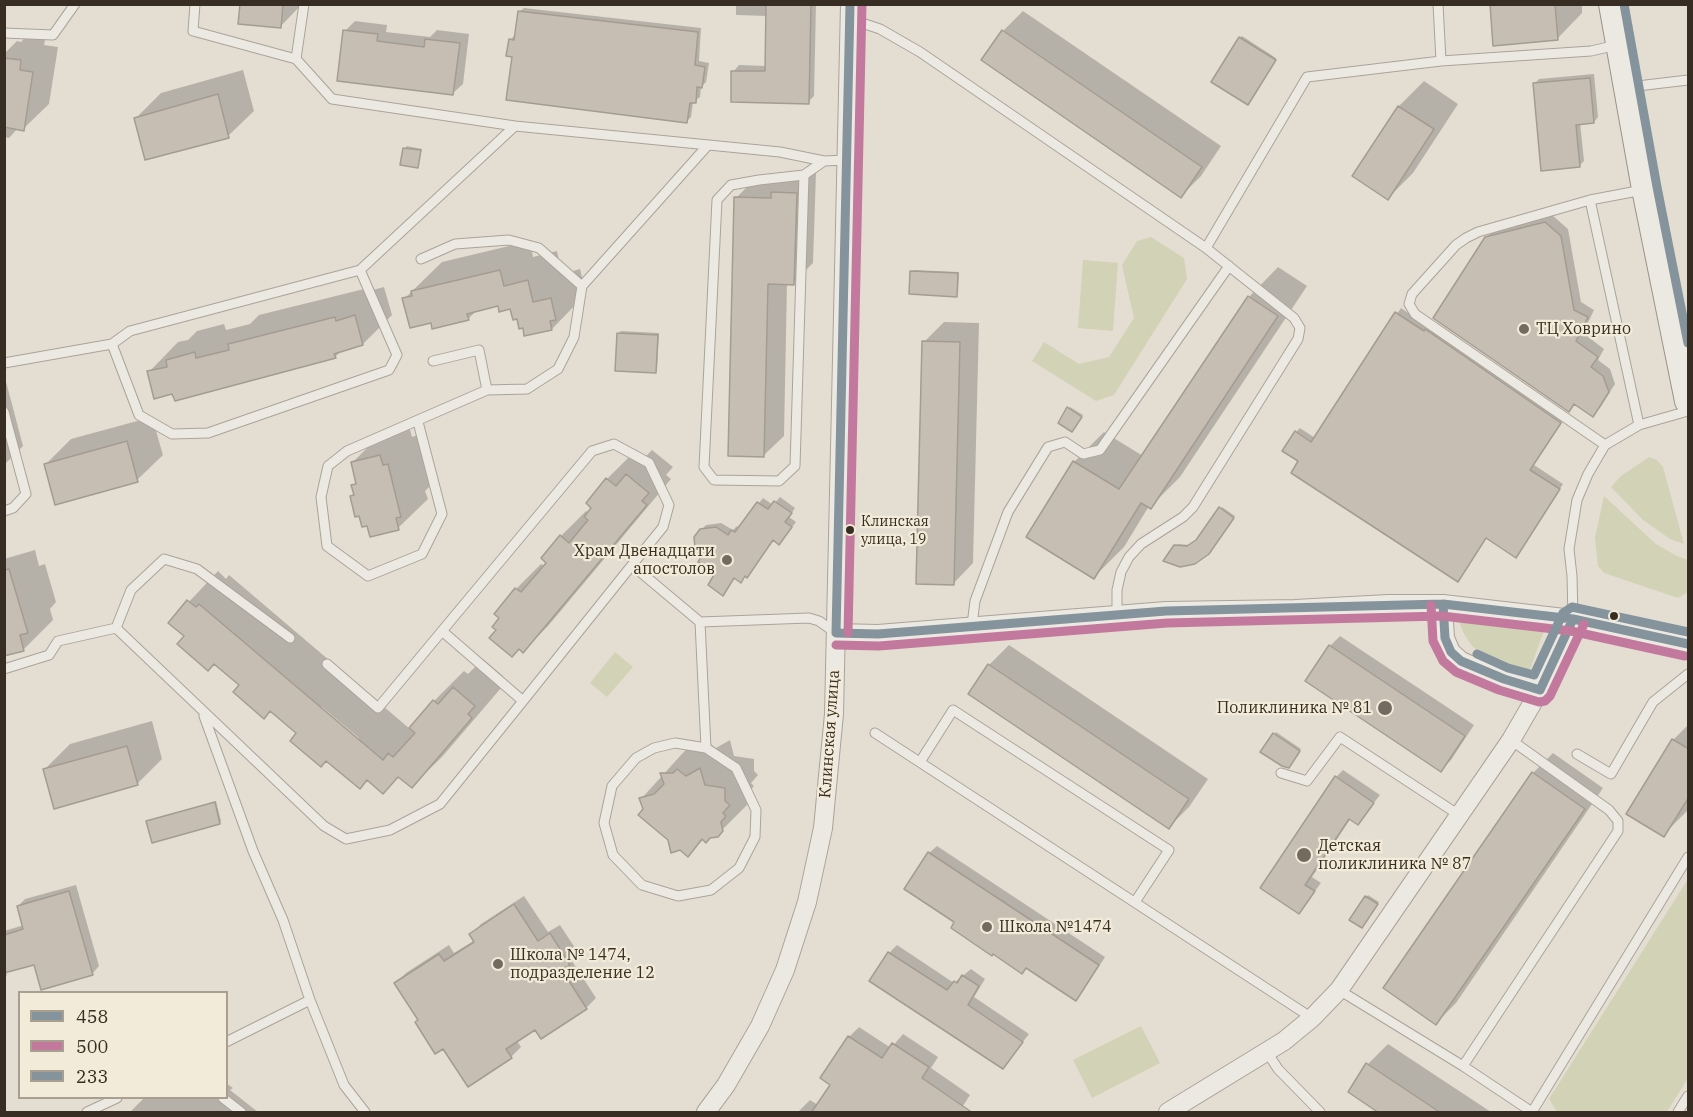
<!DOCTYPE html>
<html>
<head>
<meta charset="utf-8">
<style>
	body { margin:0 }
	#map { position:relative; width:1693px; height:1117px; overflow:hidden; background:#e4ded2; font-family:"IBM Plex Serif",serif }
	canvas { display:block }
	.frame { position:absolute; inset:0; border:6px solid #382d22; pointer-events:none }
	.legend { position:absolute; left:18px; top:991px; width:210px; height:108px; box-sizing:border-box; background:#f3ebd9; border:2px solid #a89f90; margin:0; padding:8px 10px; list-style:none; font-size:18px; color:#382d22 }
	.legend li { display:flex; align-items:center; gap:12px; height:30px }
	.legend b { width:30px; border:2px solid #a89f90 }
</style>
</head>
<body>
<div id="map">
<canvas width="1693" height="1117"></canvas>
<div class="frame"></div>
<ul class="legend">
<li><b style="height:8px;background:#84939c"></b>458</li>
<li><b style="height:8px;background:#c3799d"></b>500</li>
<li><b style="height:8px;background:#84939c"></b>233</li>
</ul>
</div>
<script>
const g = document.querySelector('canvas').getContext('2d');
g.lineJoin = 'round';
function paint(path, color) {
  g.fillStyle = color;
  g.fill(path, 'evenodd');
}
function toPath(rows) {
  const path = new Path2D();
  for (const r of rows) {
    path.moveTo(r[0], r[1]);
    for (let i = 2; i < r.length; i += 2) path.lineTo(r[i], r[i + 1]);
  }
  return path;
}
function strokePath(path, color, width, dash) {
  g.strokeStyle = color;
  g.lineWidth = width;
  g.lineCap = dash ? 'butt' : 'round';
  g.setLineDash(dash || []);
  g.stroke(path);
}
function label(font, color, halo, rows, align = 'center') {
  g.font = font + ' "IBM Plex Serif",serif';
  g.lineWidth = 4.5;
  g.setLineDash([]);
  g.textBaseline = 'middle';
  g.strokeStyle = halo;
  g.fillStyle = color;
  for (const [text, x, y, turn = 0] of rows) {
    g.save();
    g.translate(x, y);
    g.rotate((+turn || 0) * Math.PI / 180);
    g.textAlign = isNaN(turn) ? turn : align;
    if (halo) g.strokeText(text, 0, 0);
    g.fillText(text, 0, 0);
    g.restore();
  }
}
paint(toPath([
	[1151,237,1184,258,1187,279,1114,395,1096,401,1032,361,1044,342,1079,364,1109,357,1134,318,1122,265,1137,241],
	[1083,260,1118,263,1113,331,1078,328],
	[1649,457,1657,460,1663,467,1684,544,1670,539,1643,520,1611,487,1621,476],
	[1604,496,1656,544,1677,556,1688,560,1688,592,1678,598,1604,573,1598,566,1595,538],
	[1458,619,1544,631,1529,672,1487,658,1473,647,1464,634],
	[615,652,633,667,607,697,590,683],
	[1688,879,1688,1078,1667,1112,1557,1112,1549,1099],
	[1141,1026,1160,1063,1092,1098,1073,1060]
]), '#d2d2b6');
paint(toPath([
	[242,4,302,4,280,27],
	[736,4,816,4,814,96,808,102,733,72,739,65,766,66,767,16,736,15],
	[1491,4,1582,4,1582,13,1557,39],
	[524,8,701,28,699,61,709,63,706,82,701,87,700,97,693,102,691,117,687,121,514,55,510,40,515,35,519,12],
	[1023,11,1221,146,1201,176,1181,196,1003,31],
	[355,21,387,25,386,32,430,37,437,30,469,34,463,84,453,93,345,31],
	[29,33,46,36,44,45,58,47,49,104,23,129,18,128,9,138,4,137,4,54,17,41,21,42],
	[1242,36,1276,58,1249,101,1240,38],
	[243,70,254,111,228,136,136,118,161,93],
	[1594,74,1598,117,1594,122,1580,123,1584,161,1579,166,1534,84,1539,79],
	[1424,81,1458,104,1413,173,1388,198,1354,176,1399,106],
	[407,146,422,149,417,166,405,148],
	[792,172,816,173,813,263,793,283,787,283,784,436,763,456,736,198,756,178],
	[1552,215,1568,229,1581,302,1594,310,1583,333,1604,349,1598,360,1610,369,1615,384,1600,408,1592,415,1575,403,1568,410,1486,238,1494,230],
	[530,241,533,257,557,251,562,274,580,269,585,289,581,299,552,329,524,326,511,307,499,305,477,310,468,319,432,321,404,299,442,262],
	[1278,267,1307,286,1180,477,1150,507,1149,506,1124,547,1094,577,1074,462,1104,432,1143,456,1249,297],
	[914,270,959,272,958,293,956,295,912,272],
	[384,287,392,315,363,344,342,350,335,357,173,393,149,372,178,342,188,340,197,331,224,324,226,330,250,324,259,315,364,289,365,292],
	[1401,308,1565,418,1534,465,1563,484,1520,551,1487,537,1462,575,1300,461,1296,432,1300,428,1315,438],
	[944,322,979,323,973,563,953,584,924,342],
	[621,331,659,333,657,370,655,372,619,333],
	[4,374,23,446,4,465],
	[1070,407,1083,415,1074,429,1068,408],
	[152,417,163,455,137,480,46,464,71,439],
	[409,426,412,437,417,435,430,486,425,491,428,499,398,528,368,524,352,496,355,493,353,486,357,481,352,463,382,433],
	[652,450,673,467,666,475,671,479,548,626,523,651,498,630,516,589,541,564,545,566,548,562,543,558,561,536,586,511,589,513,607,479,632,454,641,461],
	[780,497,795,508,789,517,796,522,783,539,773,539,746,575,740,581,735,577,727,589,717,573,703,557,701,530,706,525,721,523,733,530,737,526,740,528,763,498,773,505],
	[1222,507,1235,516,1210,551,1176,546,1178,544,1190,545,1198,539],
	[35,550,39,566,45,564,56,602,50,609,53,620,24,649,4,655,4,559],
	[218,571,226,579,229,575,410,729,434,701,464,671,468,674,483,659,503,676,496,684,501,688,442,757,412,786,400,776,383,792,367,779,298,733,170,622],
	[322,707,359,738,357,741,320,709],
	[1340,636,1474,725,1451,760,1441,770,1330,646],
	[1009,645,1208,779,1189,807,1169,827,989,665],
	[152,721,162,759,137,784,45,769,70,744],
	[1688,725,1688,810,1663,835,1673,740],
	[1276,732,1301,749,1290,765,1262,751],
	[730,740,734,756,754,759,754,771,758,775,751,783,754,786,750,791,752,800,717,835,704,839,688,855,670,839,645,809,641,799,691,744,704,744,707,741,716,748],
	[1553,753,1603,788,1456,1003,1436,1023,1533,773],
	[1343,770,1380,795,1358,823,1351,818,1312,877,1321,883,1299,912,1262,887,1336,777],
	[216,801,221,821,220,823,147,822],
	[937,846,1105,957,1083,991,1075,999,1027,967,993,953,956,922,929,853],
	[76,885,99,966,92,974,35,963,6,971,7,975,4,978,4,931,24,925,18,906,25,899],
	[1368,895,1379,902,1363,924,1351,919],
	[524,896,548,932,560,925,579,954,572,961,596,998,586,1008,536,1028,517,1041,521,1047,511,1057,443,1047,420,1019,396,983,406,973,449,945,454,953,475,940,471,934,481,924],
	[897,945,954,983,971,969,985,979,974,997,1029,1034,1003,1067,871,980,889,953],
	[859,1027,891,1048,903,1034,938,1057,931,1068,970,1095,959,1112,798,1112,810,1100,818,1105,832,1084,822,1078,849,1037],
	[1388,1044,1491,1112,1382,1112,1368,1064],
	[226,1083,233,1088,230,1090,258,1112,130,1112,144,1098,226,1098]
]), '#0003');
const building = toPath([
	[240,4,283,4,281,28,238,24,240,4],
	[766,4,811,4,809,104,731,102,731,71,765,71,766,4],
	[1490,4,1555,4,1558,40,1493,46,1490,4],
	[518,11,698,32,695,65,705,67,702,88,697,87,696,103,690,103,687,123,506,100,512,57,506,56,509,39,514,40,518,11],
	[343,30,378,34,377,41,424,47,425,39,460,43,453,95,337,81,343,30],
	[1002,30,1202,167,1181,198,981,60,1002,30],
	[1239,37,1276,60,1248,105,1211,82,1239,37],
	[4,58,21,60,20,70,33,72,24,131,4,127,4,58],
	[1590,78,1594,123,1576,125,1580,167,1541,171,1533,83,1590,78],
	[218,94,229,138,145,160,134,118,218,94],
	[1398,106,1434,129,1388,200,1352,176,1398,106],
	[403,148,421,150,418,168,400,165,403,148],
	[771,192,797,193,794,285,768,284,764,457,728,456,734,197,771,198,771,192],
	[1545,222,1561,236,1574,310,1588,317,1576,341,1598,357,1591,367,1603,376,1609,392,1593,417,1574,404,1569,412,1433,318,1485,237,1545,222],
	[500,270,504,286,528,280,533,302,551,298,556,320,550,321,552,330,524,336,523,328,519,329,517,319,513,320,510,309,499,312,498,306,467,314,469,320,432,329,431,323,410,328,402,298,412,296,411,291,500,270],
	[910,271,958,273,957,297,909,294,910,271],
	[1248,296,1278,316,1151,509,1141,503,1094,579,1026,537,1073,461,1119,489,1248,296],
	[1395,312,1424,331,1425,329,1561,423,1530,470,1560,489,1516,558,1486,538,1458,582,1291,473,1298,461,1282,451,1295,431,1311,442,1395,312],
	[355,315,363,345,334,354,336,358,175,401,172,394,154,399,147,371,167,367,166,360,195,352,196,358,229,350,228,344,335,317,336,321,355,315],
	[617,333,658,335,656,373,615,371,617,333],
	[922,341,960,342,954,585,916,584,922,341],
	[1067,407,1082,417,1072,432,1058,423,1067,407],
	[127,441,138,482,55,505,44,464,127,441],
	[380,455,383,465,388,464,401,517,396,518,399,530,370,537,367,526,362,527,359,516,355,517,350,496,354,495,351,485,356,484,351,462,380,455],
	[626,474,649,493,642,501,647,505,523,653,519,649,512,657,489,638,496,630,492,627,499,618,494,614,515,588,521,592,546,563,541,558,560,535,569,543,588,520,584,517,591,508,586,503,606,478,616,486,626,474],
	[774,501,792,513,785,522,792,527,779,545,773,540,747,578,745,576,741,583,734,578,723,596,708,585,715,573,698,562,701,557,695,548,694,537,700,529,716,527,728,535,731,530,735,532,757,502,768,509,774,501],
	[1219,507,1234,518,1209,554,1195,564,1180,567,1163,561,1174,545,1187,546,1196,540,1219,507],
	[9,569,28,633,20,635,24,651,4,656,4,570,9,569],
	[187,600,196,607,199,604,383,760,388,753,393,757,415,733,409,728,433,700,438,704,453,687,475,706,468,714,472,718,412,788,398,777,383,794,367,780,360,789,326,761,321,767,290,741,296,733,270,711,264,719,233,692,239,685,214,664,208,671,177,644,184,636,168,623,187,600],
	[1329,645,1465,736,1441,772,1305,681,1329,645],
	[988,664,1189,799,1169,829,968,694,988,664],
	[1273,733,1300,751,1289,768,1282,766,1260,752,1273,733],
	[1672,739,1689,749,1689,797,1664,837,1626,814,1672,739],
	[127,746,138,785,54,809,43,769,127,746],
	[700,768,705,785,725,788,725,801,730,805,723,813,726,816,721,822,723,831,718,837,710,838,706,843,702,839,688,857,680,850,671,853,668,840,638,815,643,809,639,798,654,794,664,784,660,773,673,773,677,769,686,776,700,768],
	[1532,772,1585,809,1436,1025,1383,988,1532,772],
	[1335,776,1374,803,1358,825,1349,819,1305,885,1315,891,1299,914,1260,888,1335,776],
	[215,802,220,824,152,843,146,821,215,802],
	[928,852,1099,965,1076,1001,1026,968,1022,974,993,954,992,956,951,928,954,922,904,889,928,852],
	[69,891,93,975,41,990,34,965,4,973,4,935,23,929,17,906,69,891],
	[1365,896,1378,904,1362,928,1349,920,1365,896],
	[514,904,538,941,550,933,570,965,562,970,587,1009,541,1039,535,1030,506,1049,512,1058,468,1087,443,1049,435,1054,415,1022,418,1020,394,983,439,954,444,961,474,942,469,934,514,904],
	[888,952,947,990,954,981,957,983,962,975,979,986,968,1005,1023,1042,1003,1069,869,981,888,952],
	[848,1036,882,1058,892,1043,929,1067,922,1078,973,1113,811,1113,830,1085,820,1078,848,1036],
	[1366,1063,1441,1113,1379,1113,1348,1092,1366,1063]
]);
paint(building, '#c7beb3');
strokePath(building, '#a49b91', 1.5);
const service = toPath([
	[195,4,193,31,296,59,332,99,515,126],
	[1438,4,1441,61,1591,51,1617,45],
	[850,19,880,29,920,52,1206,248,1294,318,1300,328,1298,339,1193,507,1183,517,1141,544,1129,557,1121,572,1117,590,1117,615],
	[4,33,53,35,75,4],
	[296,59,304,4],
	[1629,87,1688,80],
	[804,175,759,180,731,185,717,200,704,467,714,480,779,481,795,466,804,175,824,161],
	[1590,200,1478,232,1466,238,1456,245,1412,294,1409,304,1415,314,1605,445],
	[1206,248,1307,77,1441,61],
	[421,259,455,244,509,240,539,248,582,286],
	[112,344,139,415,172,434,208,433,389,370,397,355,360,270],
	[433,361,479,350,487,390],
	[4,363,112,344,130,331,360,270,515,126,780,152,824,161,846,160],
	[4,412,26,494,13,508,4,511],
	[418,422,442,514,422,554,368,576,327,546,321,497,328,466,347,451,487,390,527,389,558,369,574,337,582,286,708,145],
	[1639,425,1590,200,1643,190],
	[1573,619,1572,576,1569,549,1577,500,1588,474,1605,445,1639,425,1688,411],
	[972,625,975,601,1008,512,1048,447,1065,442,1083,454,1100,450,1229,266],
	[442,631,592,451,614,444,649,463,669,505,663,527,632,565],
	[290,638,197,569,164,559,131,590,116,628,324,826,346,839,390,830,440,804,523,701],
	[327,664,378,708,442,631,523,701,632,565,700,622],
	[4,669,49,655,58,641,116,628],
	[204,716,253,851,283,920,310,1000,344,1085,365,1112],
	[875,733,1312,1018],
	[706,748,675,743,654,748,636,758,612,786,604,823,613,855,642,885,678,896,711,890,739,868,755,837,756,810,736,768,706,748,700,622,809,618,819,621,836,633],
	[1577,754,1611,774,1653,702,1688,674],
	[920,762,953,710,1169,850,1135,902],
	[1281,773,1307,781,1340,737,1459,815],
	[1339,990,1463,1066,1532,1112,1688,857],
	[226,1042,310,1000],
	[1267,1052,1278,1069,1320,1112],
	[1463,1066,1618,831,1618,821,1609,810,1511,740],
	[223,1098,241,1112],
	[87,1112,117,1098],
	[1678,1112,1688,1096]
]);
const minor = toPath([
	[1443,604,1445,638,1451,652,1461,661,1504,679,1540,690],
	[836,633,878,634,1166,611,1295,609,1388,604,1443,604,1573,619,1688,644],
	[706,1112,726,1085,760,1026,785,970,807,902,823,828,834,714,850,4],
	[1168,1112,1284,1041,1312,1018,1339,990,1511,740,1540,690,1573,619]
]);
const secondary = toPath([
	[1612,4,1645,189,1688,401]
]);
strokePath(service, '#aaa39a', 11);
strokePath(minor, '#aaa39a', 20);
strokePath(secondary, '#99938a', 28);
strokePath(service, '#ece9e2', 9);
strokePath(minor, '#ece9e2', 18);
strokePath(secondary, '#ece9e2', 26);
strokePath(toPath([
	[1443,604,1445,638,1451,652,1461,661,1504,679,1540,690,1573,619],
	[836,633,878,634,1166,611,1443,604,1573,619,1688,644],
	[836,633,850,4]
]), '#84939c', 9);
strokePath(toPath([
	[1431,605,1433,641,1443,661,1456,672,1499,690,1539,702,1545,701,1550,696,1584,624],
	[848,633,862,4],
	[836,645,879,646,1167,623,1442,616,1571,631,1685,656]
]), '#c3799d', 9);
strokePath(toPath([
	[1624,4,1657,187,1688,343],
	[1477,654,1508,668,1534,675,1563,613,1572,607,1688,632]
]), '#84939c', 9);
for (const [x, y, r, color] of [
	[1524,329,6,"#746b60"],
	[850,530,5,"#382d22"],
	[727,560,6,"#746b60"],
	[1614,616,5,"#382d22"],
	[1385,708,8,"#746b60"],
	[1304,855,8,"#746b60"],
	[987,927,6,"#746b60"],
	[498,964,6,"#746b60"]
]) {
  const dot = new Path2D();
  dot.arc(x, y, r, 0, 2 * Math.PI);
  g.fillStyle = color;
  g.fill(dot);
  strokePath(dot, '#f3ebd9', 2);
}
label('14px', '#382d22', '#f3ebd9', [
	["Клинская",861,522],
	["улица, 19",861,540]
], 'left');
label('16px', '#382d22', '#f3ebd9', [
	["ТЦ Ховрино",1536,329],
	["Храм Двенадцати",715,551,"right"],
	["апостолов",715,569,"right"],
	["Поликлиника № 81",1372,708,"right"],
	["Детская",1318,846],
	["поликлиника № 87",1318,864],
	["Школа №1474",999,927],
	["Школа № 1474,",510,955],
	["подразделение 12",510,973]
], 'left');
label('16px', '#382d22', '#f3ebd9', [
	["Клинская улица",830,734,-86]
]);
</script>
</body>
</html>
